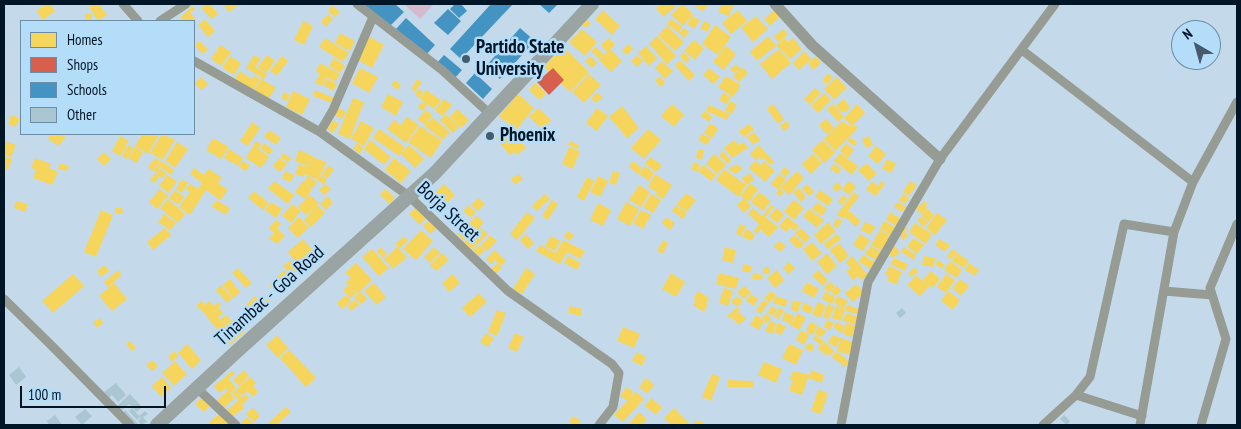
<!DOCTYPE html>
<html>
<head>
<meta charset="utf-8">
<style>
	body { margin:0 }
	#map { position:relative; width:1241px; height:429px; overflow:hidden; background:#c4daea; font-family:"PT Sans Narrow",sans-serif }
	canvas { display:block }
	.frame { position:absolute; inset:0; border:5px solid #001526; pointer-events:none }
	.legend { position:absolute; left:20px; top:20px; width:175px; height:115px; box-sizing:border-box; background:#b4ddfa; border:1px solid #6c8da5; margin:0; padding:6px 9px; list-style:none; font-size:15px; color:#001526 }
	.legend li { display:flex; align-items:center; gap:10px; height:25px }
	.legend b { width:25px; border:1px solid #6c8da5 }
	.north { position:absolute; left:1171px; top:20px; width:50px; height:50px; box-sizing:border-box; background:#b4ddfa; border:1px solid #6c8da5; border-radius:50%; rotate:322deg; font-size:14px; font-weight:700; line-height:20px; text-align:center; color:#001526 }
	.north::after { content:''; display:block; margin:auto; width:18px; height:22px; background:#455a6b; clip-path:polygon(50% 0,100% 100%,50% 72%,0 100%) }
	.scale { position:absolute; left:20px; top:386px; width:146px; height:22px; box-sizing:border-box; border:2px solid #001526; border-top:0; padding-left:6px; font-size:15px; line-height:18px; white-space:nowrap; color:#001526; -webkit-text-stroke:4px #b4ddfa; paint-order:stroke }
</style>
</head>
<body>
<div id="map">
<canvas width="1241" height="429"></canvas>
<div class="frame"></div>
<ul class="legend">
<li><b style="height:14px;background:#f6d55c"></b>Homes</li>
<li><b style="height:14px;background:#d6604d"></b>Shops</li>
<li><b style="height:14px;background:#4393c3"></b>Schools</li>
<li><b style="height:14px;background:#a9c6d2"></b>Other</li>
</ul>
<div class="north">N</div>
<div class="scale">100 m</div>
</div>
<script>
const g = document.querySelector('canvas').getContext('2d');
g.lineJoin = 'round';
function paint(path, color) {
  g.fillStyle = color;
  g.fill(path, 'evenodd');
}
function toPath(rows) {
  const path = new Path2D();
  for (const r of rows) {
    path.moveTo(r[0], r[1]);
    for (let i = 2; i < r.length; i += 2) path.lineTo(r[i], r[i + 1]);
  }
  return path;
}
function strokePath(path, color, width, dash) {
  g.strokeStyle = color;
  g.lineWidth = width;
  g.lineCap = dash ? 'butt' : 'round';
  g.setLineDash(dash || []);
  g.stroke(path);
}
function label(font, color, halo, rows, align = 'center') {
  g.font = font + ' "PT Sans Narrow",sans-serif';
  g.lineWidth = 5;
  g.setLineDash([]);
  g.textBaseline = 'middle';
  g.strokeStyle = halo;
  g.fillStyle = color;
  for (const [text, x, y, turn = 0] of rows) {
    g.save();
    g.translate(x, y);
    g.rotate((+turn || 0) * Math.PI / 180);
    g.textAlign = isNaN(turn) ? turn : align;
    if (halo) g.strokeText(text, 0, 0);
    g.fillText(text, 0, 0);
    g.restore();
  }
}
paint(toPath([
	[404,4,434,4,420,19]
]), '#d5bacd');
paint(toPath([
	[46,4,50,4,55,11,43,20,36,11],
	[94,4,99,4,107,15,98,21,89,7],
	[206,4,210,4,218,14,211,19,201,8],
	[223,4,238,4,239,5,229,12],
	[661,4,674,4,676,6,663,17,656,8],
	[682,4,693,14,683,26,671,15],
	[695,4,709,4,703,12,694,5],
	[722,4,734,4,729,16,718,12],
	[332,5,340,12,335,17,328,11],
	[192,6,195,9,190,13,196,20,194,22,184,21,180,18],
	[603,10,620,26,612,35,595,19],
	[738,10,747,21,731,34,722,23],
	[774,10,780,17,770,26,764,19],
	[92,13,92,21,85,21,85,14],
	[328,14,333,19,326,27,321,22],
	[692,16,700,20,694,29,687,24],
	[756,16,768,29,753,42,741,28],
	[205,19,215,31,208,37,198,25],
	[587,19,591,24,586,28,582,24],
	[671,19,682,27,678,33,667,24],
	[303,21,313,26,304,45,294,40],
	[705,21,711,25,707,32,700,28],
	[715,25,731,37,718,55,702,44],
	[667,26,684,42,675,51,658,35],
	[684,28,689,32,684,38,679,33],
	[582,29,597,42,585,56,569,42],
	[784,29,788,35,778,42,774,36],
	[340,33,355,41,350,51,335,43],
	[368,36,384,45,372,68,356,59],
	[657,36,676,56,667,64,649,44],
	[768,36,776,46,757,61,750,52],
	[325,38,349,53,343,62,319,47],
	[609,38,615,45,607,52,601,45],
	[785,38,788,42,793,38,802,49,790,59,776,45],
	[694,40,704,48,695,60,684,51],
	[200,41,208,50,202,54,195,45],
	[629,44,633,49,627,55,622,50],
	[220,45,231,52,221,66,211,59],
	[646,46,657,58,649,66,638,53],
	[726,46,736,54,724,70,713,62],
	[563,47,589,72,570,92,544,67],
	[596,47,604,55,599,59,591,51],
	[610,49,622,61,611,72,599,60],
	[779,49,791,63,772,79,760,64],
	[804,51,811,59,799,70,793,63],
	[683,52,690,59,686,63,680,56],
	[254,55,261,59,255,67,267,74,263,80,276,88,268,99,254,90,262,78,246,68],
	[267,55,275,61,266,73,258,67],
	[637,55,643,61,637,67,631,61],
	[230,56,241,63,234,75,222,68],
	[282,56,288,61,277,76,270,71],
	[590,56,597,63,592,68,585,61],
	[816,56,821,63,813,70,808,63],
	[334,58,345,66,340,73,329,66],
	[680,60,695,75,689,81,675,66],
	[662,61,673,71,665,79,655,68],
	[320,63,340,74,335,82,326,77,322,86,315,83,320,74,316,71],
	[736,64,740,69,734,73,730,69],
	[742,67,748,73,739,82,733,76],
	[360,68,378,77,369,93,352,83],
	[709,68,720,77,713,84,703,75],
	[240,71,252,79,254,76,260,79,253,90,235,79],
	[828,73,833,77,827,85,822,80],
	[589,74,601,85,584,103,572,92],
	[660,76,665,83,660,87,655,80],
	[726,76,741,85,733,97,718,87],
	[201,77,208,84,201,90,195,83],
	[837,77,847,88,834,100,824,89],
	[327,79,337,84,333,91,323,85],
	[417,79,422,82,415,92,411,89],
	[395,80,401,85,398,90,391,85],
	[535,83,546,93,540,100,529,90],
	[815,88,821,93,810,105,804,99],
	[418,89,423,92,420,98,415,95],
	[315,90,334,98,332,103,313,96],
	[426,90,441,100,434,109,420,99],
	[293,91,310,99,302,115,286,107],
	[284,92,290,95,287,101,281,98],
	[598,92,603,98,595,103,591,98],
	[723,93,731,97,727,104,719,100],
	[824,93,831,100,818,113,811,106],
	[388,94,403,102,396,116,381,107],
	[518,94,534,108,516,130,499,116],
	[353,98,364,102,350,139,338,134],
	[444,99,452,105,442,116,435,110],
	[844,99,850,107,845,113,844,111,840,111,836,105],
	[730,101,737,105,732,114,725,110],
	[421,102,427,104,424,111,418,108],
	[672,104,684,115,674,127,661,116],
	[773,104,784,119,778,124,767,109],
	[833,104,844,117,838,122,827,109],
	[857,104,865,113,852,126,844,118],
	[709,105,730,114,727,120,706,111],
	[622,106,639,128,627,138,609,117],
	[337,107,346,112,342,119,334,115],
	[538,108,551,120,543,129,529,117],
	[597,108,608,116,597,131,586,123],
	[457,109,469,120,461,128,450,117],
	[426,110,432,115,425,125,418,119],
	[705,111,712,117,709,122,701,116],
	[446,114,459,127,453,133,440,120],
	[11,115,20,118,16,127,8,124],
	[407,117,419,125,406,143,387,129,394,120,401,125],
	[432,117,450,132,443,140,425,126],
	[826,119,834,128,827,134,819,125],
	[333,120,339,124,333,133,327,129],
	[361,121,374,128,364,146,351,139],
	[786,121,790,126,784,131,780,126],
	[842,121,850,126,856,126,858,128,835,151,824,139],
	[252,122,260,128,248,146,240,141],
	[710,123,718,128,713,138,704,133],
	[749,124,754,130,744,137,739,131],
	[420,126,442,141,431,158,408,142],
	[510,128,526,148,517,155,514,152,510,155,496,139],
	[379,129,405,147,399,156,373,138],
	[648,129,661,140,644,159,631,148],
	[269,130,281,138,276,145,264,137],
	[754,132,760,140,753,145,747,137],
	[51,134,62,134,66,136,59,146,48,139],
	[142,134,155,134,158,136,148,154,135,146],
	[162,134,175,140,164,158,161,159,150,153],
	[702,134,711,138,707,145,698,140],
	[120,136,129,141,127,144,124,143,127,145,120,156,112,151],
	[869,136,873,145,866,148,862,139],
	[850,137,857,142,854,146,847,141],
	[213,138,229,147,221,159,206,150],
	[370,140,391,157,384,165,364,149],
	[734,140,739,145,744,142,748,148,732,158,724,148],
	[823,140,835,153,824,163,812,150],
	[4,141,16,145,11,157,4,155],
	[256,141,261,144,257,151,258,149,269,157,261,168,246,158],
	[570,141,579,145,578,149,568,145],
	[177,142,188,149,175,168,165,161],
	[264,143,273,150,269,155,260,148],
	[357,143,363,148,360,154,353,149],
	[846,143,854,150,848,158,840,151],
	[128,145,133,148,127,159,122,156],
	[409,145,424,159,415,168,401,154],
	[759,145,774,162,770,165,764,158,761,160,759,157,756,160,750,154],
	[876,146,886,154,878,164,868,156],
	[135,147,143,152,137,163,128,158],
	[569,147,580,151,573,169,562,164],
	[229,149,243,158,238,166,224,158],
	[698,149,704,150,702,160,696,158],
	[299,150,313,156,308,166,295,161],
	[723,151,731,160,728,164,719,155],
	[104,152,111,159,104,166,97,159],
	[283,153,291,158,288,162,280,158],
	[840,153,858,166,852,175,834,161],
	[714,154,726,165,717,174,706,164],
	[813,154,822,163,811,174,802,164],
	[4,156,12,159,8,170,4,168],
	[313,157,326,162,319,180,305,174,304,177,295,174,299,164,308,167],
	[650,157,662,165,656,172,645,164],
	[35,158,51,164,49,168,58,172,52,185,33,178,36,170,31,168],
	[155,158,160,161,153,171,148,167],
	[279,158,287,164,280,172,273,166],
	[394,158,411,171,401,183,385,170],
	[887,159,896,164,891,173,882,169],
	[161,161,174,170,171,175,160,167,156,173,154,171],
	[242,161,250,165,246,171,239,167],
	[633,161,642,168,638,174,629,167],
	[755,161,761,165,764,161,775,171,765,182,749,168],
	[694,162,700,165,697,172,691,169],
	[60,163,69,166,67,171,58,169],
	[867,163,877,174,869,181,858,170],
	[737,164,743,169,735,174,728,169],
	[834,164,841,169,838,174,830,169],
	[703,165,716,175,711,181,698,171],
	[328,166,334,169,328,178,322,174],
	[645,166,654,173,649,181,639,174],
	[785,167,790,172,785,177,780,172],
	[194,168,204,175,209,169,222,178,218,183,228,190,220,200,206,190,190,215,179,207,190,192,186,189,190,184,198,189,202,183,190,174],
	[159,169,166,173,163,178,156,174],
	[724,169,746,185,739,197,716,180],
	[285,171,294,175,291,182,282,179],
	[613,171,620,173,616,185,609,183],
	[797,171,804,178,789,195,781,187],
	[750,173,754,180,746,185,742,178],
	[154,174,159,176,155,183,150,180],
	[518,174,523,179,515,185,511,179],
	[655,174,672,185,663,199,655,194,657,192,648,187],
	[779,174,786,179,780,188,784,192,780,197,776,193,779,190,771,184],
	[167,175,177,181,169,193,159,186],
	[322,175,327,179,324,184,318,181],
	[308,176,317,182,312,189,303,183],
	[598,176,608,181,600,197,590,192],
	[587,177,594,181,584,201,577,197],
	[182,179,188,183,182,193,176,189],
	[274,181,294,195,288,204,268,189],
	[848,181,856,186,850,195,842,190],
	[872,181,878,186,881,181,885,184,876,196,866,190],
	[910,181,917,185,909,196,903,192],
	[302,182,312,190,305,199,295,192],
	[838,182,842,188,836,192,832,187],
	[750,183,758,189,749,202,741,196],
	[325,184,331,189,324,195,319,190],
	[444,184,455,195,444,206,433,195],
	[807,184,814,192,809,196,802,189],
	[639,185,650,192,641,207,629,200],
	[799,188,806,197,801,202,793,192],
	[160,189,168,196,157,209,149,202],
	[385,189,395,197,390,204,380,195],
	[175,190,184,197,178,205,169,198],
	[820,190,833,199,828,206,815,197],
	[254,191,269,203,263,210,248,198],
	[759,192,771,201,763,211,751,202],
	[854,192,859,197,848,210,861,221,856,227,845,217,843,219,837,214],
	[686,193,696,200,687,212,677,204],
	[545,194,550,199,537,211,532,206],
	[651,194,661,200,653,213,643,207],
	[903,194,909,198,905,204,899,200],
	[310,195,319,203,306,215,298,207],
	[843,195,847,198,842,205,838,202],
	[327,196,333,202,326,210,320,204,323,201,327,205,323,200],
	[478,198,485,204,478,211,471,205],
	[744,198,751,206,744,213,737,205],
	[168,199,185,214,178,223,160,208],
	[216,200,230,208,226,215,212,207],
	[552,200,558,204,548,220,542,216],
	[794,200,804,208,794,220,784,211],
	[16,201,28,204,25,212,14,208],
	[925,201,928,204,925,206,927,209,920,214,916,208],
	[271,202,282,209,276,218,265,210],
	[626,202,639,209,630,226,617,219],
	[817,202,827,209,822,216,812,209],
	[898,202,906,207,902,212,894,207],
	[598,203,611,210,603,226,590,220],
	[293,204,301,211,291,223,282,215],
	[317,205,325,213,311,227,304,220],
	[468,205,476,212,471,218,463,211],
	[676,205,687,213,683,219,672,211],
	[771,205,774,207,765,217,778,227,769,237,760,229,757,234,754,231,759,224,748,214,753,208,762,216],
	[417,206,427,217,420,225,409,214],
	[122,207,123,213,115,214,115,208],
	[777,208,784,215,777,223,769,216],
	[809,209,824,220,817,228,803,216],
	[928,209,934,216,928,222,921,214],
	[101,210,113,215,96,257,84,252],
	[641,210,651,215,643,229,633,223],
	[527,212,535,218,517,240,510,234],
	[890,212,900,218,896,226,886,220],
	[937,213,947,220,935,235,926,228],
	[164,214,176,223,170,230,158,222],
	[477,216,484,223,463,241,457,234],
	[922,216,928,223,923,227,917,220],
	[299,217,309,227,298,238,288,228],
	[666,217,675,223,670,230,662,223],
	[787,217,799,226,795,231,790,227,786,232,779,226],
	[837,218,842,221,838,228,833,225],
	[276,220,281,224,277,228,285,236,277,244,269,238,274,233,269,228],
	[429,220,437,228,430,234,423,226],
	[884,221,896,228,891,235,880,229],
	[828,222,836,231,821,244,814,235],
	[865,222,875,226,871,235,861,230],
	[915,223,932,234,926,244,909,232],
	[740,224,746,226,741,236,736,234],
	[480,227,488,234,471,250,464,242],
	[906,227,908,229,905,231,908,236,903,240,898,232],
	[165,228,171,235,153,250,147,242],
	[801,228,810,237,805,243,795,233],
	[746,229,752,232,752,233,755,234,752,241,742,237],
	[421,230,433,241,416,260,403,249],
	[880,230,890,236,882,251,871,245],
	[567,231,574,235,570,241,564,237],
	[526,234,534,243,528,249,520,240],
	[837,234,841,239,828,249,824,244],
	[860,234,870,240,863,251,853,245],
	[490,235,497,241,487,251,481,245],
	[794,235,804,244,798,249,789,240],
	[404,236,408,241,399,249,407,257,393,269,384,259,398,246,395,244],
	[551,236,560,241,555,251,545,246],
	[914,238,924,245,917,254,907,246],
	[303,239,314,252,298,265,288,252],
	[939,239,950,245,945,252,935,245],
	[563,240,585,251,580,259,567,252,560,264,536,251,540,245,556,253],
	[663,240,668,243,663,254,657,251],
	[779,241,786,246,781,252,774,247],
	[812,242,822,253,812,261,803,249],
	[839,243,849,256,840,263,830,250],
	[479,245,485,250,479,256,473,250],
	[870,246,881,252,876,260,865,254],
	[895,246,900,253,892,258,888,251],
	[381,247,387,254,383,258,377,251],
	[434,247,440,253,430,263,424,257],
	[725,247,736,250,733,263,722,260],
	[904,247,916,255,914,260,901,252],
	[372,249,389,268,379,276,362,257],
	[952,249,957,252,951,260,947,257],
	[495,250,506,261,501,266,495,260,491,264,486,259],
	[442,253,449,260,436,271,430,265],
	[827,253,837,266,827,274,817,262],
	[957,253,969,261,964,268,952,261],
	[863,255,875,262,871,269,859,262],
	[568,256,581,263,577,270,564,263],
	[852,256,868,275,862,280,858,276,853,280,846,271,851,268,846,262],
	[924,256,935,258,933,267,922,265],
	[894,258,908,264,905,271,890,264],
	[291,260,299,269,292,276,283,266],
	[938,260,945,265,942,269,935,264],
	[950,261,962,270,957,278,944,270],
	[789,262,795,268,789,274,783,268],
	[356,263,372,280,357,294,346,282,351,278,345,273],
	[497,263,502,268,495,274,490,270],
	[969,263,979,270,975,276,965,270],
	[744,264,752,266,750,273,742,271],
	[105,265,109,271,101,277,97,271],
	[889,266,902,272,896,285,887,280,889,276,885,275],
	[763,267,769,267,769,274,763,274],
	[915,267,918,272,911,277,908,273],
	[238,268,252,283,246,288,232,273],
	[526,268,535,274,522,294,513,289],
	[118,270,122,275,108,287,104,282],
	[285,270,295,281,287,288,277,277],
	[777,270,784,280,775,288,767,278],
	[818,270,828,280,823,286,812,276],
	[931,271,940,279,932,288,923,280],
	[671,273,685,282,676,297,662,289],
	[719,273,739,278,736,289,716,284],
	[753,273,763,275,762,280,752,279],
	[73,274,84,286,53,313,42,301],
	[453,274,460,283,449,292,442,283],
	[946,274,955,280,946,293,937,287],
	[916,275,929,286,920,296,907,285],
	[277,278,285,287,277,294,269,285],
	[230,279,240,292,233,298,223,285],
	[960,279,969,286,961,296,952,288],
	[807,282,819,289,814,298,802,291],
	[830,282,835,286,828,293,824,288],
	[114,283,127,299,112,311,99,296],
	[374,283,386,297,377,305,364,291],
	[856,284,864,292,853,302,845,293],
	[221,285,232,298,227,303,216,290],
	[348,285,356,294,350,298,343,290],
	[745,286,751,293,743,299,737,292],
	[837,286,841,291,835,296,831,291],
	[724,288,733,291,728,306,719,303],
	[698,291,709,298,706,304,708,305,704,312,693,305,696,300,693,299],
	[771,291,776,295,769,303,764,298],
	[948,291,960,300,953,310,941,301],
	[361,292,367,299,361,304,354,298],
	[825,292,835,297,832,304,822,299],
	[479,293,487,302,470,317,462,308],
	[751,294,758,299,754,306,746,301],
	[346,295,351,301,342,309,337,303],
	[255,296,259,299,269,300,268,306,257,305,251,311,245,306],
	[737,296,743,301,738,307,731,302],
	[775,296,788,300,785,307,773,303],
	[837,296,848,301,844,308,834,303],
	[355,300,359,305,351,311,347,306],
	[763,300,768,303,761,314,756,311],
	[793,300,801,302,798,312,791,310],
	[202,301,205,305,209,301,214,306,218,302,221,305,212,313,219,308,223,313,218,317,237,339,229,345,205,314,196,306],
	[805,302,813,308,810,314,801,309],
	[818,302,826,306,820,318,812,314],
	[828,304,834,307,829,319,823,317],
	[847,305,860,309,859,314,845,311],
	[570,306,582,309,581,316,568,313],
	[771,306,777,309,773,316,768,313],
	[836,306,845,309,841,321,832,318],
	[737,307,740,310,730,319,727,316],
	[779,308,784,310,779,319,774,317],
	[497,310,506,313,497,336,488,332],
	[739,312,746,319,739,325,732,318],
	[785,312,794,316,791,324,782,320],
	[798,313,806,318,799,330,790,325],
	[846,313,859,317,857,325,843,321],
	[767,314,771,319,766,324,764,322,765,321,762,317],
	[226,315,231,320,226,325,221,319],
	[756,315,764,320,759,330,750,325],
	[100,318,103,323,97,328,93,322],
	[234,319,245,332,237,339,226,325],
	[827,320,834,323,830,330,824,327],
	[770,321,777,324,772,334,765,331],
	[810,322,817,325,814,333,813,333,813,335,806,332],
	[837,322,845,327,841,333,833,327],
	[779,323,786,327,781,335,774,332],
	[846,323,856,326,852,337,843,334],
	[818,326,826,331,822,337,815,334],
	[623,327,640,334,634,348,617,341],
	[801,330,809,335,804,345,796,340],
	[486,333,494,338,488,347,480,342],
	[515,333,524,337,517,352,508,348],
	[277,335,288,348,278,358,266,345],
	[816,335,824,341,821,345,813,339],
	[832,335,840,338,836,347,828,343],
	[840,338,854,342,850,355,837,351],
	[130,341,136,348,132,351,126,344],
	[825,342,834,351,829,356,827,354,825,355,818,348],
	[808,343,814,345,812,352,805,349],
	[187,344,201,360,192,369,178,353],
	[789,344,803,350,796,365,782,358],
	[289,350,316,378,306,387,280,358],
	[174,351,178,356,172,362,168,357],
	[836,351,849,361,845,367,832,357],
	[637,352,646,357,642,366,632,361],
	[152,360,158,366,152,371,146,365],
	[175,361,187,374,174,386,162,373],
	[764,362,782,369,776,383,758,375],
	[244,370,249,376,239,386,233,380],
	[811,370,824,375,822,383,808,378,802,395,789,391,793,379,790,379,793,371,810,375],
	[232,371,235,374,229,379,236,388,230,393,235,398,224,408,217,400,228,390,226,388,220,393,214,386],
	[712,374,720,377,711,401,702,397],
	[162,377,171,388,161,397,152,386],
	[250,377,256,383,253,386,258,392,253,397,247,391,242,396,236,390],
	[646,378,654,385,647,394,639,387],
	[728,380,753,381,753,387,728,387],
	[626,387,634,392,628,401,620,396],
	[235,390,242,398,246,394,249,398,242,405,244,408,232,417,227,410,239,400,232,393],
	[818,390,828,393,821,414,811,411],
	[636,392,644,399,623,422,614,415],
	[201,398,210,406,204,412,195,404],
	[651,398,662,407,656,415,645,406],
	[286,407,291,412,276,425,266,425],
	[253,408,260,416,254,422,246,414],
	[674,408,689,423,687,425,671,425,664,418],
	[221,412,232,425,212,425,209,422],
	[639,412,647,419,642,425,628,425],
	[573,416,581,421,578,425,574,425,569,422],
	[247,417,254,424,252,425,241,425,240,424],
	[695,420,704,422,703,425,694,425]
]), '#f6d55c');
paint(toPath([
	[553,68,564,80,549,95,537,82]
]), '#d6604d');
paint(toPath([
	[362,4,395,4,404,12,388,28],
	[455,4,461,4,467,11,459,18,450,9],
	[491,4,513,4,461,59,450,49],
	[539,4,558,4,549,13],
	[448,9,461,21,448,35,434,23],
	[406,18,435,45,425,56,396,29],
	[520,28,535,41,500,79,486,66],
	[444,55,462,70,454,79,436,64],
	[475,73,492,89,483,99,466,83]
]), '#4393c3');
paint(toPath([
	[902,308,906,313,900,318,896,313],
	[19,367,26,377,16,385,9,375],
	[116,383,126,395,118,402,112,395,109,398,104,392],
	[130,394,142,407,137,412,129,404,120,412,116,407],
	[132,408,140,417,137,420,129,411],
	[85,409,92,416,82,425,75,417],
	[125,410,138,424,137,425,134,425,123,413],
	[145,411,148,414,143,417,147,422,141,425,138,421,141,418,139,416],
	[55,415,62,425,49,425,47,421],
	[1064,415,1070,421,1067,425,1060,419]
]), '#a9c6d2');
strokePath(toPath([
	[123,4,138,21],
	[357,4,442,70,490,114],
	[160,21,186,4],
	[1022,50,1193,182],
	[194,61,320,132,410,197,508,291,612,364,619,373,613,407,599,425],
	[320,132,333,110,373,17],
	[1164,291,1212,295],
	[4,299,51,345,130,425],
	[198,389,236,425],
	[1076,395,1142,416],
	[841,425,868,282,940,159,1055,4],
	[1043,425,1076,395,1090,377,1124,224,1174,232],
	[1140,425,1174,232,1193,182,1237,102],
	[1201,425,1226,339,1210,288,1237,224]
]), '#969c93', 9);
strokePath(toPath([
	[775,4,812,45,940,159]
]), '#969c93', 11);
strokePath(toPath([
	[157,425,236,352,435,173,592,4]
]), '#9aa4a2', 14);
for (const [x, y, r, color] of [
	[466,59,5,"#455a6b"],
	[490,136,5,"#455a6b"]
]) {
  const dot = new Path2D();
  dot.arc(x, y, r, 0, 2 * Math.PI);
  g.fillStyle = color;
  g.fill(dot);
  strokePath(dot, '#b4ddfa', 2);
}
label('bold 19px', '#001526', '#b4ddfa', [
	["Partido State",476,48],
	["University",476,70],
	["Phoenix",500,136]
], 'left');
label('19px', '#001526', '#b4ddfa', [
	["Borja Street",448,212,43],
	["Tinambac - Goa Road",270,296,-42]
]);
</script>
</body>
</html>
